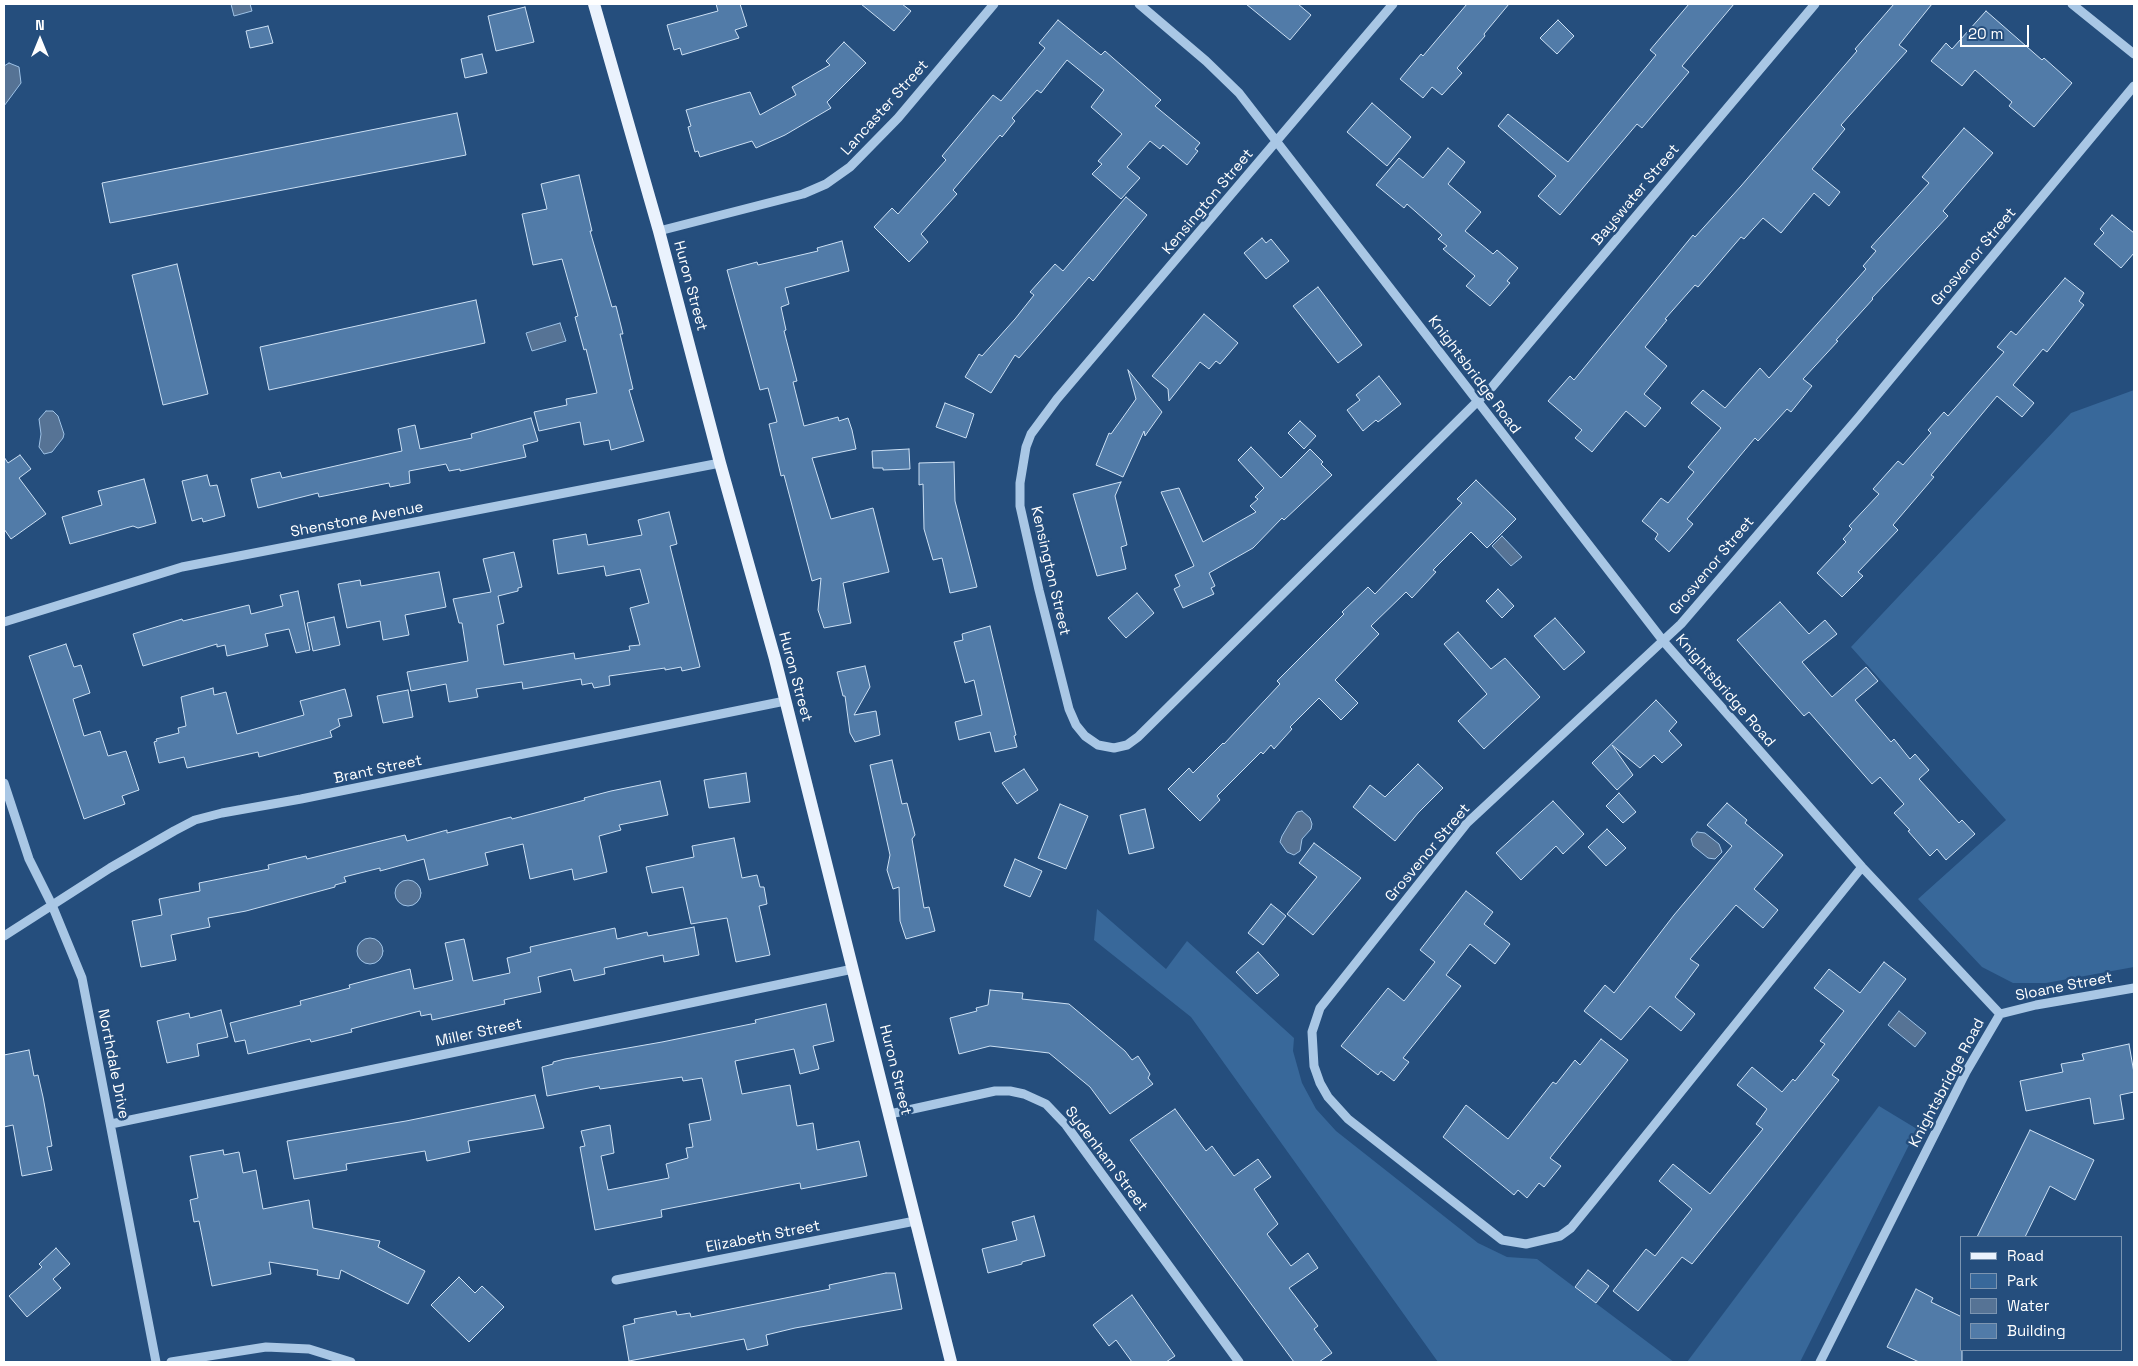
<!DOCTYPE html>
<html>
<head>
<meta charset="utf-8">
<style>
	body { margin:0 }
	#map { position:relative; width:2138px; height:1366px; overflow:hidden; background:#254e7d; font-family:"Space Grotesk",sans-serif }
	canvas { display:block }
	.frame { position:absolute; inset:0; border:5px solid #fff; pointer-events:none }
	.legend { position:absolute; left:1960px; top:1236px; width:162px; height:115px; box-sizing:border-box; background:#254e7d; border:1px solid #7c95b1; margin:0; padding:6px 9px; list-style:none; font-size:15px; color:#fff }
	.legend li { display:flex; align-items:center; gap:10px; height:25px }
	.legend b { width:25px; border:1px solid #7c95b1 }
	.north { position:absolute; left:15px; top:15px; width:50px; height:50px; -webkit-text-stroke:4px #254e7d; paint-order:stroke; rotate:0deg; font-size:14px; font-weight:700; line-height:20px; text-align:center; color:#fff }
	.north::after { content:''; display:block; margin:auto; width:18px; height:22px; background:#fff; clip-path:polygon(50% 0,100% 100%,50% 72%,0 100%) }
	.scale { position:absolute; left:1960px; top:25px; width:69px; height:22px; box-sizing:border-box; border:2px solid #fff; border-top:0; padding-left:6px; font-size:15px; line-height:18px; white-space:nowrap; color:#fff; -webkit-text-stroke:4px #254e7d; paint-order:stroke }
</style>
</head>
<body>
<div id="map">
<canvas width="2138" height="1366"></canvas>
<div class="frame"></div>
<ul class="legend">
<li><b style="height:6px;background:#eaf2fd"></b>Road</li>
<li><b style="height:14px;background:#38689a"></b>Park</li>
<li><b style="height:14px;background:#567395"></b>Water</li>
<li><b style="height:14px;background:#517ba8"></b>Building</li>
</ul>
<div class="north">N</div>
<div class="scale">20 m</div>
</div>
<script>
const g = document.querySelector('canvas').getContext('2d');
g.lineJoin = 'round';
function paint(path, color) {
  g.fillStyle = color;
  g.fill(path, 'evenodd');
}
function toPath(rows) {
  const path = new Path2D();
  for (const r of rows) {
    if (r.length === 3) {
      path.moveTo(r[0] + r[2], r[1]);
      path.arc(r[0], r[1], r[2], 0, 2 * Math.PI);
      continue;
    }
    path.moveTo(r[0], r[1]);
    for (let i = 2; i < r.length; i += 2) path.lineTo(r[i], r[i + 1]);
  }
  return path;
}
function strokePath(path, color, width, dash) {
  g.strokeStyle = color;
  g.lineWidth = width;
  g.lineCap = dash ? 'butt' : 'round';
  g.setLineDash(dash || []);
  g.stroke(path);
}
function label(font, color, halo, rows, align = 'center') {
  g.font = font + ' "Space Grotesk",sans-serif';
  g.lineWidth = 5;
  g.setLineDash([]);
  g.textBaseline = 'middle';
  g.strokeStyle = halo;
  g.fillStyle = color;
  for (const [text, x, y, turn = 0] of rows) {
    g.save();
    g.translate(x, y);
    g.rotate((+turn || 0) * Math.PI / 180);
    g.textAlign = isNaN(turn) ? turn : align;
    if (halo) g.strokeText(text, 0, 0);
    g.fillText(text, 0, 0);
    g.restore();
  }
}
paint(toPath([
	[2134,390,2134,967,2046,983,2013,983,1982,967,1918,899,2006,820,1851,647,2071,413],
	[1097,909,1166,969,1187,941,1294,1038,1293,1051,1302,1083,1316,1109,1336,1131,1478,1243,1507,1257,1537,1259,1674,1362,1438,1362,1191,1017,1094,940],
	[1879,1106,1917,1129,1800,1362,1687,1362]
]), '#38689a');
const water = toPath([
	[231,4,250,4,252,11,234,16,231,4],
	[9,63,19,67,21,83,4,106,4,66,9,63],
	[560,323,566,341,532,351,526,333,560,323],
	[46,411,53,411,58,416,64,434,63,438,52,452,44,454,39,447,41,434,39,419,46,411],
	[1502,536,1522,557,1511,566,1492,546,1502,536],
	[1302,811,1310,818,1312,824,1311,829,1302,839,1300,851,1294,855,1287,852,1280,842,1282,836,1294,816,1297,812,1302,811],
	[1697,832,1705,833,1719,844,1722,852,1715,859,1708,858,1693,846,1691,839,1697,832],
	[408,893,13],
	[370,951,13],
	[1899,1011,1926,1033,1915,1047,1888,1025,1899,1011]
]);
paint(water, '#567395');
strokePath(water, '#9ec2e6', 1);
const building = toPath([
	[716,4,740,4,747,26,735,30,739,38,682,55,680,48,674,50,667,25,718,11,716,4],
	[861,4,902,4,911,11,894,31,861,4],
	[1246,4,1298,4,1311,15,1290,40,1246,4],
	[1467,4,1509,4,1484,34,1485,36,1457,68,1462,73,1442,95,1432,87,1423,98,1400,79,1421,54,1423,56,1467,4],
	[1689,4,1734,4,1682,66,1689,72,1642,128,1637,124,1560,215,1538,196,1556,176,1498,126,1508,114,1568,162,1656,55,1650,50,1689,4],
	[1894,4,1932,4,1899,45,1907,51,1841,125,1845,129,1812,169,1840,192,1829,206,1814,193,1781,233,1763,218,1744,239,1741,237,1698,287,1695,285,1665,319,1667,320,1645,347,1667,366,1644,394,1661,408,1645,427,1626,411,1592,452,1575,438,1582,430,1548,401,1570,376,1574,380,1693,235,1695,237,1741,186,1857,51,1855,49,1894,4],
	[525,7,534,42,496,51,488,16,525,7],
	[1986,11,2042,60,2044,58,2072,83,2034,127,2009,106,2012,102,1975,70,1962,86,1931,61,1946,43,1952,49,1986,11],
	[1058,20,1101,55,1105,51,1161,100,1155,106,1200,143,1195,149,1198,151,1187,165,1163,145,1160,149,1150,141,1127,167,1140,178,1121,199,1092,174,1102,164,1098,161,1122,134,1091,107,1104,90,1067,60,1041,93,1037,90,1012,118,1015,121,1002,137,1000,135,953,190,957,194,921,234,928,242,909,262,874,227,892,208,898,214,946,160,942,156,993,95,1001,101,1045,48,1039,43,1058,20],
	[1558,20,1574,36,1557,54,1540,38,1558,20],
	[268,26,273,43,250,48,246,31,268,26],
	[844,42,866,63,827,102,831,108,785,135,756,148,752,141,700,157,698,151,695,152,688,127,691,126,686,110,750,92,760,115,796,95,792,87,830,65,826,61,844,42],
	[482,54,487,73,465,78,461,59,482,54],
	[1372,103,1411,137,1387,166,1347,132,1372,103],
	[457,113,466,155,110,223,102,183,457,113],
	[1964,128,1993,153,1943,211,1948,216,1872,298,1873,299,1836,340,1838,341,1803,379,1812,386,1791,412,1787,409,1758,441,1755,438,1687,519,1693,524,1669,552,1655,539,1658,534,1642,521,1661,498,1668,503,1694,472,1688,467,1721,428,1691,403,1703,390,1725,408,1760,368,1769,378,1866,269,1863,266,1876,251,1871,247,1929,183,1922,177,1964,128],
	[1448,148,1465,162,1448,184,1481,212,1465,231,1493,254,1497,250,1518,268,1507,281,1510,283,1490,306,1466,286,1475,276,1443,249,1447,246,1438,239,1442,235,1407,204,1404,208,1376,185,1399,158,1423,178,1448,148],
	[579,175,592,231,590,231,612,307,616,306,623,334,620,334,633,389,629,390,644,441,611,450,609,440,584,445,580,422,539,431,534,412,567,405,566,399,597,393,586,349,584,350,575,317,578,316,562,259,533,265,522,214,547,209,541,184,579,175],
	[1126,197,1147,215,1093,281,1089,277,1019,358,1015,355,991,393,965,377,979,354,982,356,1015,319,1034,295,1030,292,1055,264,1063,271,1126,197],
	[2112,215,2134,233,2134,253,2121,268,2094,244,2104,233,2100,229,2112,215],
	[1262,238,1266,243,1271,239,1289,261,1266,279,1244,253,1262,238],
	[842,241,849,271,785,288,789,304,781,307,786,330,784,331,797,381,793,382,804,426,838,417,839,421,848,418,852,430,856,449,812,458,831,519,873,508,889,572,843,583,851,623,824,628,818,610,821,578,812,581,784,475,781,476,769,424,777,422,768,388,760,390,727,270,757,262,758,265,818,251,817,248,842,241],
	[177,264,208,394,163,405,132,275,177,264],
	[2065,278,2084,293,2079,301,2084,305,2047,352,2043,349,2013,385,2034,403,2022,417,1997,396,1931,475,1934,477,1893,525,1898,530,1858,572,1863,576,1842,597,1817,573,1846,542,1843,539,1852,529,1849,526,1879,494,1873,489,1898,461,1903,465,1931,433,1928,430,1944,412,1948,416,2004,352,1997,347,2011,331,2016,335,2065,278],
	[1318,287,1362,345,1338,363,1293,306,1318,287],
	[476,300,485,343,269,390,260,347,476,300],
	[1204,314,1238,343,1220,364,1216,361,1209,369,1200,362,1169,401,1168,389,1152,376,1204,314],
	[1128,370,1162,412,1145,436,1144,431,1123,477,1096,465,1109,433,1111,434,1136,399,1128,370],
	[1379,376,1401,404,1378,422,1376,420,1363,431,1347,410,1360,400,1356,395,1379,376],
	[945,403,974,414,966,438,936,427,945,403],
	[531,418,538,441,523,445,526,457,460,471,460,469,449,471,446,464,409,471,410,483,390,487,389,483,319,497,318,493,258,508,251,479,280,472,282,478,402,451,398,429,415,425,420,449,472,438,471,434,531,418],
	[1300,421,1316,436,1304,449,1288,433,1300,421],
	[1251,447,1281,478,1310,449,1323,462,1321,464,1332,475,1284,520,1282,518,1253,548,1209,573,1215,586,1211,588,1214,594,1183,608,1174,589,1180,586,1175,575,1194,566,1161,492,1179,488,1203,542,1256,512,1250,506,1258,499,1255,497,1264,488,1238,460,1251,447],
	[909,449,910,469,883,470,883,468,873,468,872,451,909,449],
	[20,455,31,469,19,478,46,514,11,539,4,529,4,457,8,463,20,455],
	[954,462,955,501,977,587,950,593,942,558,933,560,924,529,923,484,919,485,919,463,954,462],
	[207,475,210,486,217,485,225,516,203,522,202,518,192,521,182,481,207,475],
	[144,479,156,523,138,528,133,526,70,544,62,517,102,505,98,491,144,479],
	[1476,480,1516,519,1487,548,1471,532,1433,570,1436,572,1412,598,1406,592,1371,626,1379,634,1335,680,1358,703,1341,720,1319,698,1290,727,1292,729,1274,749,1271,745,1263,754,1261,752,1217,796,1220,800,1200,821,1168,789,1189,768,1193,773,1223,743,1224,744,1280,684,1277,681,1344,614,1342,612,1368,587,1375,594,1462,503,1457,499,1476,480],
	[1121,482,1115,496,1127,545,1121,547,1126,569,1097,576,1073,494,1121,482],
	[669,512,677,544,670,546,700,667,682,671,681,667,665,670,665,668,609,676,610,685,594,688,592,683,582,685,581,679,523,689,522,682,476,689,478,697,449,702,446,684,411,691,407,672,468,661,462,623,459,623,453,599,491,592,483,559,514,552,522,587,518,588,518,591,498,596,504,623,497,625,504,665,574,653,575,659,630,650,629,646,640,645,630,608,649,603,640,569,606,576,604,566,558,574,553,540,586,534,588,545,642,535,638,520,669,512],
	[439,572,446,607,405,615,409,635,383,640,380,621,347,628,338,584,360,580,361,586,439,572],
	[1498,589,1514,606,1502,618,1486,601,1498,589],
	[298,591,310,650,296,653,289,629,265,634,268,646,227,656,225,645,217,647,217,644,143,666,133,634,182,619,183,621,249,605,251,614,283,606,280,595,298,591],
	[1137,593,1154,613,1126,638,1108,618,1137,593],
	[1780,602,1809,634,1825,620,1837,634,1802,662,1832,697,1866,667,1878,681,1855,700,1891,742,1894,739,1910,759,1915,754,1929,770,1919,779,1959,823,1962,820,1975,834,1946,860,1937,849,1930,856,1908,831,1910,830,1894,813,1904,804,1880,777,1872,784,1809,712,1804,716,1737,640,1780,602],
	[334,617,340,645,313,651,307,623,334,617],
	[1555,618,1585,652,1564,670,1534,636,1555,618],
	[990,626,1016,735,1014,736,1017,747,995,752,990,732,959,740,955,722,982,715,974,680,965,683,954,642,963,640,962,634,990,626],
	[1458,632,1491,669,1505,658,1540,697,1484,749,1458,721,1487,694,1444,644,1458,632],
	[66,644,74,667,81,665,90,693,73,699,84,736,100,731,108,756,126,751,139,790,122,796,125,804,84,819,29,656,66,644],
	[865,666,870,687,854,715,876,711,880,735,855,742,850,733,845,696,843,696,837,672,865,666],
	[213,688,214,695,226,692,237,734,304,715,300,701,345,689,352,716,338,719,340,726,330,731,332,737,259,757,258,752,187,768,184,757,159,763,154,742,157,741,156,739,179,733,178,728,186,726,181,697,213,688],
	[408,690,413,717,383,723,377,696,408,690],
	[1656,700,1677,722,1669,731,1682,745,1662,763,1654,755,1640,768,1612,745,1633,775,1617,790,1592,763,1656,700],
	[892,760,902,804,907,803,915,835,912,839,924,908,929,907,935,931,906,939,900,921,899,887,893,889,887,870,890,855,870,765,892,760],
	[1418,764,1443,788,1418,813,1395,841,1353,807,1370,785,1385,797,1418,764],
	[1024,769,1038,790,1017,804,1002,783,1024,769],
	[746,773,750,802,709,808,704,780,746,773],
	[660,781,668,815,619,825,621,830,599,836,607,872,574,880,572,869,530,879,523,844,485,853,488,865,429,880,424,859,380,871,380,868,344,877,346,882,335,885,335,887,246,911,208,918,210,927,171,935,176,960,141,967,132,921,162,915,159,899,200,891,199,883,269,869,268,865,306,856,307,859,405,835,407,841,447,830,447,833,511,817,512,819,585,800,584,798,611,791,660,781],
	[1619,793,1636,812,1623,823,1606,806,1619,793],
	[1553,801,1584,834,1563,854,1556,846,1521,880,1496,853,1553,801],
	[1727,803,1747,820,1745,823,1783,855,1754,889,1778,910,1763,928,1736,905,1690,959,1699,965,1675,997,1695,1014,1681,1031,1650,1006,1621,1040,1584,1011,1605,985,1614,993,1674,915,1732,846,1707,825,1727,803],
	[1060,804,1088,816,1066,869,1038,858,1060,804],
	[1145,809,1154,848,1129,854,1120,815,1145,809],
	[1607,829,1626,848,1606,866,1588,847,1607,829],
	[734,838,742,878,757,875,760,887,764,887,767,904,759,906,770,955,736,962,727,918,691,924,683,887,652,893,646,867,694,857,692,846,734,838],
	[1314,843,1361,878,1313,935,1287,914,1317,877,1299,863,1314,843],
	[1015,859,1042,871,1030,897,1004,886,1015,859],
	[1466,891,1493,912,1484,924,1510,944,1495,964,1470,944,1446,975,1461,986,1403,1058,1409,1062,1394,1081,1381,1071,1378,1075,1341,1046,1388,988,1404,1001,1435,962,1420,950,1466,891],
	[1271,904,1286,916,1263,945,1248,933,1271,904],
	[694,927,699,955,664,962,663,955,604,968,605,974,574,981,571,969,538,977,541,992,504,1000,505,1004,432,1020,431,1014,421,1016,420,1011,351,1029,352,1032,311,1042,310,1039,248,1054,245,1040,235,1042,230,1023,301,1005,300,1001,350,988,349,985,410,969,414,989,453,980,445,943,464,939,473,981,510,973,507,958,531,952,530,947,615,928,617,939,647,932,648,936,694,927],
	[1258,952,1279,975,1257,994,1236,972,1258,952],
	[1884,962,1906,979,1832,1075,1839,1080,1760,1180,1692,1264,1682,1257,1638,1311,1613,1291,1646,1249,1655,1256,1692,1209,1659,1181,1673,1164,1710,1194,1763,1129,1756,1124,1767,1109,1737,1085,1752,1067,1782,1092,1793,1079,1795,1081,1825,1044,1820,1041,1844,1011,1814,988,1829,969,1860,993,1884,962],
	[990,990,1023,993,1022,999,1069,1004,1125,1051,1132,1060,1138,1056,1150,1074,1148,1078,1153,1084,1110,1114,1090,1087,1049,1053,990,1046,959,1054,950,1018,977,1011,976,1008,988,1005,990,990],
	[826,1004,834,1041,813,1046,819,1069,800,1074,794,1049,735,1061,742,1094,790,1085,797,1126,813,1123,817,1150,859,1141,867,1176,801,1189,800,1183,661,1210,662,1217,595,1230,580,1147,585,1146,581,1131,610,1125,614,1153,601,1156,608,1190,669,1178,666,1164,688,1158,686,1148,693,1147,689,1124,711,1120,702,1078,683,1081,682,1077,600,1089,599,1086,547,1096,542,1067,553,1064,553,1062,565,1059,662,1042,756,1023,755,1020,826,1004],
	[221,1010,228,1037,197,1044,199,1056,167,1063,157,1021,189,1013,190,1018,221,1010],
	[1601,1039,1628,1060,1550,1158,1561,1166,1544,1187,1539,1183,1527,1198,1518,1190,1514,1195,1443,1137,1466,1105,1508,1139,1553,1082,1556,1084,1575,1060,1580,1065,1601,1039],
	[2129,1044,2134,1073,2134,1092,2120,1095,2124,1119,2094,1124,2090,1098,2026,1111,2020,1081,2063,1072,2061,1064,2084,1060,2082,1054,2129,1044],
	[29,1050,34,1076,38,1075,43,1097,52,1146,47,1147,52,1170,22,1176,13,1125,4,1127,4,1055,29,1050],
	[535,1095,544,1128,468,1141,470,1152,427,1161,425,1151,346,1164,347,1170,294,1179,287,1141,406,1121,535,1095],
	[1175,1109,1206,1151,1212,1146,1234,1176,1258,1159,1271,1177,1254,1189,1278,1224,1267,1234,1291,1266,1308,1253,1318,1268,1289,1288,1318,1326,1314,1329,1332,1353,1319,1362,1294,1362,1130,1140,1175,1109],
	[2030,1130,2094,1160,2075,1200,2050,1186,2025,1237,1977,1237,2030,1130],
	[223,1150,224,1155,239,1152,243,1173,256,1170,263,1209,309,1200,313,1228,380,1241,378,1247,425,1271,408,1304,341,1270,339,1279,317,1275,318,1270,269,1262,271,1274,212,1286,199,1221,194,1222,190,1200,198,1198,190,1156,223,1150],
	[1034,1216,1045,1256,1022,1262,1022,1264,988,1273,982,1249,1017,1240,1012,1222,1034,1216],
	[56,1248,70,1264,53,1279,61,1288,27,1317,9,1296,42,1267,39,1264,56,1248],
	[1588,1270,1609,1286,1596,1303,1575,1287,1588,1270],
	[886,1273,895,1273,902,1309,795,1328,766,1335,768,1345,747,1350,744,1339,629,1361,623,1326,635,1323,634,1319,676,1311,677,1315,690,1313,691,1317,830,1289,829,1285,886,1273],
	[459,1277,475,1293,482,1286,504,1307,469,1342,431,1305,459,1277],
	[1916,1289,1933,1298,1931,1302,1962,1317,1962,1362,1919,1362,1887,1347,1916,1289],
	[1132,1295,1175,1356,1166,1362,1132,1362,1116,1340,1109,1346,1093,1325,1132,1295]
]);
paint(building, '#517ba8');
strokePath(building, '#cce0f4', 1);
strokePath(toPath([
	[1139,4,1206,61,1239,93,1664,642,1862,867,2000,1014],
	[1393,4,1057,399,1031,434,1026,447,1020,483,1020,506,1039,590,1069,709,1076,725,1085,736,1098,745,1114,748,1127,745,1138,737,1492,387,1815,4],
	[2072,4,2134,54],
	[659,231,803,194,826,184,850,167,898,118,994,4],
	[4,622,182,567,720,463],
	[4,783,29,859,52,905,82,978,156,1362],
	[1862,867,1593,1201,1571,1228,1560,1236,1526,1244,1502,1240,1348,1119,1328,1097,1320,1083,1314,1066,1312,1032,1320,1008,1467,823,1681,624,1858,418,2134,86],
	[4,936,110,868,174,831,195,820,222,813,301,799,785,701],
	[2000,1014,2036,1005,2134,988],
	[890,1114,995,1091,1010,1091,1024,1094,1046,1104,1066,1125,1239,1362],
	[111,1124,853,969],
	[616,1280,915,1221],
	[171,1362,266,1347,309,1349,351,1362],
	[1820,1362,1966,1072,2000,1014]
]), '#a9c7e5', 9);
strokePath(toPath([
	[594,4,659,231,720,463,775,659,951,1362]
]), '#eaf2fd', 12);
label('15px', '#fff', '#254e7d', [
	["Lancaster Street",885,108,-48],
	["Bayswater Street",1636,195,-50],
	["Kensington Street",1208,202,-50],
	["Grosvenor Street",1974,257,-50],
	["Huron Street",690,286,75],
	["Knightsbridge Road",1474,375,53],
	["Shenstone Avenue",357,520,-11],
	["Grosvenor Street",1712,566,-50],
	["Kensington Street",1050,571,77],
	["Huron Street",795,677,75],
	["Knightsbridge Road",1725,691,49],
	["Brant Street",378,770,-12],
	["Grosvenor Street",1428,853,-50],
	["Sloane Street",2064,987,-11],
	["Miller Street",479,1033,-12],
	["Northdale Drive",113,1064,79],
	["Huron Street",895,1070,76],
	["Knightsbridge Road",1947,1083,-62],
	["Sydenham Street",1106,1159,53],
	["Elizabeth Street",763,1237,-11]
]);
</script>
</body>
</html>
